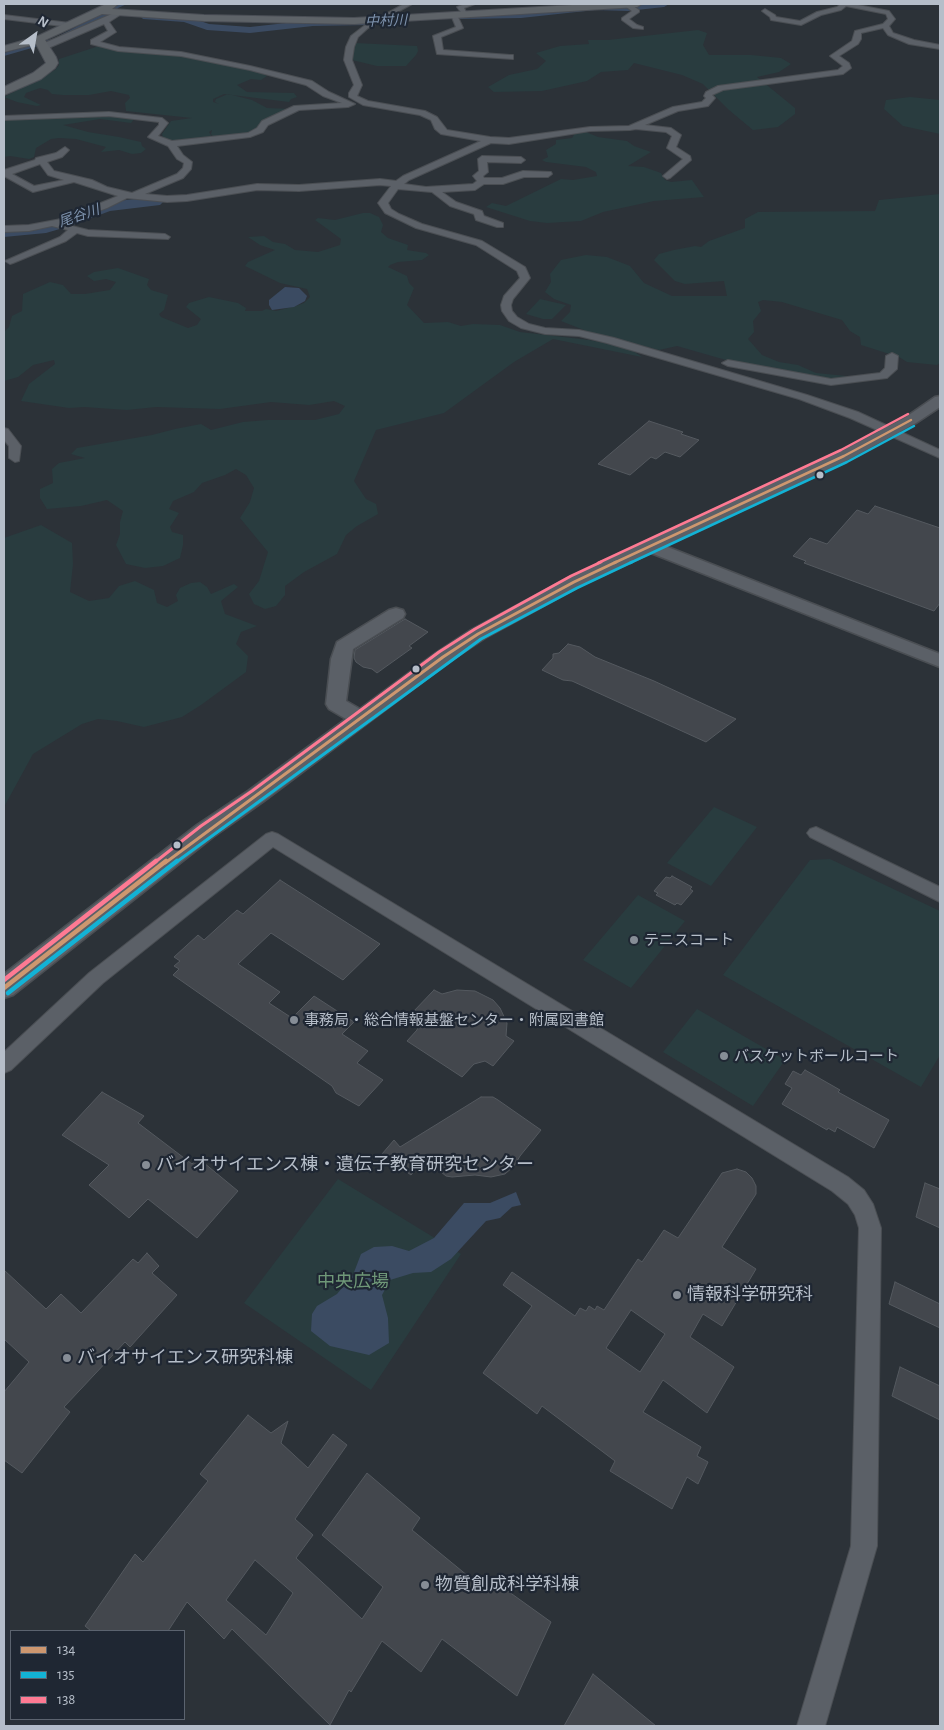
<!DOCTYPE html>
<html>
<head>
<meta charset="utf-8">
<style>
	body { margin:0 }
	#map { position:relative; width:944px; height:1730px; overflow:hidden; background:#2c3238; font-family:"Alegreya Sans",sans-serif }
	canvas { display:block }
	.frame { position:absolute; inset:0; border:5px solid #b6bec9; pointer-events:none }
	.legend { position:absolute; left:10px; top:1630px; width:175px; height:90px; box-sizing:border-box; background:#1f2733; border:1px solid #5b636f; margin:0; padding:6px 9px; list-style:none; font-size:15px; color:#b6bec9 }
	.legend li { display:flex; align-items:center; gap:10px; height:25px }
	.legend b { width:25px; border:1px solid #5b636f }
	.north { position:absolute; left:10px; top:10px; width:50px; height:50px; -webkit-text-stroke:4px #1f2733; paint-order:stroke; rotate:32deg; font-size:14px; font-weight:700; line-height:20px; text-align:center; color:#b6bec9 }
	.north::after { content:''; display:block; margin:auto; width:18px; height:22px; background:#b6bec9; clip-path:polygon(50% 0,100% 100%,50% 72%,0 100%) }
</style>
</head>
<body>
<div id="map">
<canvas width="944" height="1730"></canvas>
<div class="frame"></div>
<ul class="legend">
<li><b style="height:6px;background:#cd976f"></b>134</li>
<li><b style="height:6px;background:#13b2d5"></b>135</li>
<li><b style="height:6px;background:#fe7a93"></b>138</li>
</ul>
<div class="north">N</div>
</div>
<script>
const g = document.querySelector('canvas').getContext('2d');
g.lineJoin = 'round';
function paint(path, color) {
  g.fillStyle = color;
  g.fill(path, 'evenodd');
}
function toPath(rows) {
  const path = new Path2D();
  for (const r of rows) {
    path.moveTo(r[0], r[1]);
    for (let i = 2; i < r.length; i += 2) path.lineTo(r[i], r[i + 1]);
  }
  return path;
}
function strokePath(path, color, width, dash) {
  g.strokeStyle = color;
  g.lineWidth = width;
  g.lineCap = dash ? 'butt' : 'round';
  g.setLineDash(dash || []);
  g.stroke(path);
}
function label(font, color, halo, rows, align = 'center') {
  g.font = font + ' "Alegreya Sans","Noto Sans JP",sans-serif';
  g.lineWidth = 4.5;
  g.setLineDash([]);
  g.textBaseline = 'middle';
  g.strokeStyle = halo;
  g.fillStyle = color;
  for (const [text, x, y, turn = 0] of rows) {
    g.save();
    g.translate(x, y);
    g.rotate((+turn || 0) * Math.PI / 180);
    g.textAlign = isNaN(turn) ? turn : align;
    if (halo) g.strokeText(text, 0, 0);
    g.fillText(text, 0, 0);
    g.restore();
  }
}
paint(toPath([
	[698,30,707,33,703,45,709,55,751,55,781,58,791,64,779,72,757,77,795,108,795,114,778,127,753,130,729,110,703,84,682,75,634,63,628,70,601,72,587,81,542,91,494,92,488,87,509,75,537,69,546,61,536,53,560,46,589,44,588,40,608,40],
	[355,43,417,46,418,51,416,55,406,66,377,66,352,60,353,47],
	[99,46,169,53,257,71,267,76,261,80,251,79,237,85,247,92,294,93,297,97,291,99,289,102,224,94,213,99,213,102,219,104,215,102,216,99,228,94,252,100,267,108,291,109,253,133,215,139,211,134,212,130,209,132,212,137,207,139,172,141,163,138,162,134,171,121,192,118,126,111,125,103,130,98,129,95,111,91,89,95,63,95,52,94,48,90,40,88,26,93,24,97,41,105,37,106,17,102,4,97,55,70,59,65,59,59],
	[910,97,940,100,940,134,903,126,884,109,886,100],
	[109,115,135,118,131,123,100,119,63,125,88,132,119,137,141,142,142,146,146,149,141,153,132,154,119,150,101,152,106,147,76,139,59,138,51,139,36,148,34,157,29,159,10,156,4,157,4,119],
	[576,132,586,132,598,137,627,141,634,146,651,152,628,166,644,167,661,173,665,180,671,182,692,180,704,197,654,201,603,212,581,221,547,223,530,221,486,207,492,203,506,206,561,179,573,180,597,176,596,172,586,167,546,162,542,160,548,157,546,150,556,144,556,140,572,138],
	[940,194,940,363,937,365,907,362,899,357,861,345,860,337,850,331,842,320,782,302,763,300,758,302,761,311,753,321,754,332,748,339,762,355,779,362,798,365,816,373,856,377,825,380,747,366,677,346,659,350,589,332,561,321,570,312,571,305,554,299,545,292,551,282,550,274,561,260,586,255,607,257,630,266,644,283,672,296,727,296,724,281,685,284,675,281,654,260,659,254,674,250,695,246,701,247,709,241,745,228,745,219,758,212,875,211,879,200],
	[363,213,370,213,379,217,383,225,381,232,388,238,408,245,407,250,426,253,429,255,422,260,398,262,390,265,388,267,407,276,409,283,414,288,407,305,424,323,448,322,461,326,473,324,500,325,520,332,589,340,629,348,642,357,553,339,514,362,444,413,376,430,354,481,366,499,376,504,378,514,357,526,346,535,337,554,304,572,285,586,285,595,276,606,265,609,254,604,249,594,259,581,268,552,240,518,250,502,254,488,246,475,236,469,225,475,202,483,194,492,173,501,169,509,179,513,170,527,172,532,183,535,183,545,180,558,163,566,145,568,126,564,116,545,120,534,120,522,123,511,107,500,81,506,47,509,40,498,40,489,53,483,52,469,59,463,85,458,71,454,77,448,152,435,175,429,201,424,211,430,243,422,268,420,315,420,339,414,345,406,334,401,309,405,271,402,220,409,156,407,127,410,84,407,69,408,21,401,29,384,55,364,54,360,33,365,18,377,4,381,4,332,9,327,12,316,22,311,23,294,50,282,63,285,71,294,85,294,110,290,116,282,106,279,94,281,87,276,94,272,118,268,149,279,147,285,151,290,168,295,164,310,159,314,161,317,188,328,197,325,201,319,186,307,189,303,209,297,238,303,246,308,245,311,262,311,266,309,276,311,296,306,304,303,310,297,307,289,280,283,245,266,248,262,275,250,260,245,248,237,264,236,273,242,285,244,295,250,318,252,340,245,341,239,315,220,318,218,335,220],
	[540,299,566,305,552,319,543,319,526,314],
	[41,525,72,543,73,564,70,592,89,601,109,598,119,586,135,581,154,590,157,603,167,607,178,601,176,595,180,588,191,583,200,582,207,587,211,594,234,584,238,587,221,601,225,614,257,626,241,632,236,644,248,656,246,672,201,705,182,717,144,727,117,721,98,719,82,724,33,754,4,807,4,538],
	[714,807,757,827,711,886,667,863],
	[830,859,940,911,940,1055,921,1087,723,975,810,860],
	[638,895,685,921,631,988,583,960],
	[697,1009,785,1060,753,1106,663,1052],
	[338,1179,461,1254,371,1390,244,1303]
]), '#293c3f');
paint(toPath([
	[120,4,127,4,118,8,116,12,49,43,4,56,4,53,55,38],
	[285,287,299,288,307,296,305,301,294,307,272,310,269,305,269,300],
	[516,1192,521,1205,512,1207,500,1218,486,1221,451,1259,431,1272,413,1273,390,1280,382,1295,388,1318,389,1343,369,1355,330,1346,311,1331,312,1314,317,1306,337,1294,353,1275,361,1254,374,1247,392,1246,409,1251,434,1238,464,1203,490,1203]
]), '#3b4b62');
paint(toPath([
	[595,4,669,4,664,7,628,11,595,10,521,18,460,19,454,16,460,13,521,12,595,4],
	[147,14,186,16,209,24,250,27,313,20,368,19,374,22,368,25,313,26,250,33,207,30,184,22,143,19,141,17,147,14],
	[155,197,160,199,163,202,160,205,110,211,70,226,46,233,4,237,4,227,46,223,107,202,155,197]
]), '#3b4b62');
const building = toPath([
	[649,421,683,432,681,434,699,440,680,457,665,452,656,459,651,457,630,475,598,464,649,421],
	[875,506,940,528,940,603,934,611,804,563,806,561,793,556,810,538,827,544,857,510,868,514,875,506],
	[405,619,428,632,409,646,412,648,377,673,372,669,363,667,356,662,354,658,355,650,405,619],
	[568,644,580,647,595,657,654,681,736,719,706,742,572,681,563,680,542,670,553,658,553,654,559,653,568,644],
	[672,876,692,887,690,889,693,891,681,905,677,903,675,905,656,895,658,893,654,891,666,877,670,878,672,876],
	[280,880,380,944,343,980,271,933,238,964,280,992,269,1003,292,1018,314,996,354,1022,342,1034,368,1051,357,1063,383,1080,359,1106,336,1093,332,1086,173,975,179,969,174,966,180,961,174,957,198,935,204,940,237,910,243,914,280,880],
	[434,990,442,994,457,990,475,991,493,1000,500,1008,507,1023,506,1036,514,1041,493,1066,485,1061,474,1064,462,1077,407,1041,417,1030,420,1017,413,1012,434,990],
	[805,1070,840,1090,838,1092,889,1120,874,1148,837,1127,835,1132,828,1128,827,1130,782,1104,792,1088,785,1084,793,1071,801,1075,805,1070],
	[102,1092,144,1116,138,1123,192,1164,198,1158,238,1191,197,1238,148,1199,129,1218,89,1185,109,1165,62,1135,102,1092],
	[481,1097,493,1097,498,1100,541,1130,520,1156,514,1166,505,1174,491,1177,475,1175,452,1177,446,1176,425,1159,411,1175,382,1154,394,1140,400,1147,481,1097],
	[737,1169,746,1172,752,1178,756,1186,756,1194,722,1247,756,1269,722,1326,703,1314,690,1337,734,1367,707,1413,663,1380,643,1412,701,1447,697,1456,708,1462,698,1484,687,1477,672,1509,610,1471,615,1461,542,1406,537,1414,483,1373,532,1306,503,1285,512,1272,575,1316,580,1308,586,1311,589,1306,595,1310,597,1306,604,1310,638,1259,642,1262,664,1230,678,1238,722,1173,737,1169],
	[631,1310,665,1334,640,1372,606,1348,631,1310],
	[925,1183,940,1189,940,1228,916,1217,925,1183],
	[147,1253,159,1266,152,1273,177,1295,130,1347,125,1342,64,1407,70,1412,22,1473,4,1460,4,1392,29,1362,4,1339,4,1270,46,1309,61,1294,81,1313,133,1259,138,1263,147,1253],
	[895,1282,940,1304,940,1328,889,1304,895,1282],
	[900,1367,940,1386,940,1420,892,1396,900,1367],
	[248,1415,271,1433,288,1421,281,1443,308,1468,333,1434,347,1445,295,1519,313,1535,296,1558,362,1619,383,1587,322,1535,367,1473,420,1518,412,1530,485,1590,491,1579,551,1622,517,1696,442,1639,421,1672,382,1641,351,1692,349,1690,330,1725,232,1629,224,1639,187,1602,168,1631,91,1631,85,1626,135,1554,143,1562,208,1481,200,1474,248,1415],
	[255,1560,293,1593,266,1635,226,1600,255,1560],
	[593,1674,656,1726,564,1726,593,1674]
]);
paint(building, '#43474d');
strokePath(building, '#54595f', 1);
const minor = toPath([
	[404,4,412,4,368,28,358,37,354,47,352,60,362,85,357,96,368,101,425,111,437,117,447,130,490,137,509,138,590,127,629,126,673,107,702,102,706,98,704,96,706,92,718,86,838,70,843,66,830,56,852,41,855,31,883,24,888,19,886,14,846,6,841,10,821,15,801,25,771,20,770,17,762,11,765,9,775,15,776,17,800,21,817,12,837,7,841,4,853,4,889,11,895,19,889,26,893,33,914,40,940,45,940,49,909,44,888,35,883,28,861,33,861,39,858,44,839,56,849,63,851,68,843,74,723,90,712,95,715,98,708,106,678,111,645,125,671,128,681,135,676,147,690,156,691,160,670,178,667,179,663,176,683,159,667,148,672,136,666,132,636,129,630,130,590,131,509,144,491,143,409,180,404,184,426,187,473,184,477,181,473,176,479,171,478,159,482,156,521,157,525,160,521,163,487,162,488,172,483,176,484,178,502,178,523,171,551,172,552,174,548,177,524,177,503,184,484,184,475,190,442,192,456,202,482,211,484,216,503,223,503,227,497,227,476,220,474,214,450,206,432,192,398,189,388,203,391,209,399,214,422,224,482,241,525,267,530,278,513,299,511,305,512,311,517,317,529,324,545,328,579,330,614,338,807,395,858,412,940,450,940,458,850,418,799,399,607,343,579,336,545,334,521,328,509,321,502,311,501,305,504,296,520,278,517,271,476,245,416,228,385,213,378,203,391,186,380,185,299,191,257,190,187,201,167,202,127,198,107,208,64,224,88,230,165,234,170,237,168,239,88,236,77,233,66,241,13,263,10,264,5,261,60,237,68,230,52,226,29,231,4,232,4,226,29,225,61,219,118,196,74,182,33,192,4,176,4,170,35,160,36,158,56,153,65,147,69,150,62,157,47,162,54,171,92,180,107,187,132,193,177,174,183,168,184,163,177,159,168,146,148,137,159,125,159,122,109,116,4,120,4,116,109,112,162,118,168,123,158,136,172,141,248,133,257,128,262,121,294,106,342,103,323,96,306,85,250,70,181,56,118,51,91,44,91,40,108,31,104,24,46,49,40,49,40,45,121,10,124,12,123,13,109,22,116,32,100,42,119,47,181,52,250,66,312,81,329,92,355,104,348,107,299,110,268,125,263,132,250,137,177,146,183,155,192,162,191,169,183,178,145,194,167,196,187,195,257,184,299,185,380,179,396,181,403,176,481,141,441,134,435,129,431,120,420,115,363,105,349,97,349,93,354,85,344,60,346,47,351,36,364,26,404,4],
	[40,164,48,175,64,180,34,186,12,174,40,164],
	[465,4,475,4,464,8,467,14,464,16,457,7,465,4],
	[625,4,630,4,639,10,639,12,629,19,637,25,643,27,643,29,633,28,622,20,622,18,632,11,625,6,625,4],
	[454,13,457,15,463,28,441,37,443,50,510,55,513,55,513,59,437,54,433,36,456,27,451,15,454,13],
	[4,15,70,23,73,25,70,27,4,19,4,15],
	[892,353,898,356,897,369,887,378,831,385,728,366,722,363,728,360,831,379,880,373,885,368,886,356,892,353],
	[4,428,8,429,21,446,19,461,15,462,9,458,9,446,4,440,4,428],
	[816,827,940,887,940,902,810,837,807,833,810,829,816,827],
	[272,832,278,834,848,1177,864,1190,873,1204,881,1228,877,1546,825,1726,797,1726,851,1546,859,1228,855,1215,848,1204,832,1191,273,847,103,983,11,1070,4,1073,4,1052,89,973,266,834,272,832]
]);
const tertiary = toPath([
	[940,396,940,407,916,423,850,459,665,546,940,654,940,667,651,553,580,586,485,638,450,661,264,801,213,837,13,995,4,998,4,974,197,825,248,791,346,719,329,709,326,704,331,659,337,642,389,610,396,608,403,610,405,614,403,618,353,649,346,701,360,709,436,653,471,630,568,578,838,453,906,417,935,397,940,396]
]);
const primary = toPath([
	[106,4,118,4,112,9,204,15,354,18,589,4,642,4,637,7,354,24,204,21,102,14,45,40,56,57,58,63,55,68,41,79,4,95,4,87,33,73,46,63,36,44,4,52,4,46,36,37,106,4]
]);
strokePath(minor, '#4a4e53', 2);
strokePath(tertiary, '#4a4e53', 3);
strokePath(primary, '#4a4e55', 2);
paint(minor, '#5b6067');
paint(tertiary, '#5b6067');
paint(primary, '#5e6368');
strokePath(toPath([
	[614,563,844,456,911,420]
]), '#cd976f', 2.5);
strokePath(toPath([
	[165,863,443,657,478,634,574,582,616,562]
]), '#cd976f', 3);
strokePath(toPath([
	[4,988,166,861]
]), '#cd976f', 4.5);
strokePath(toPath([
	[630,563,847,462,914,426]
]), '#13b2d5', 2.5);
strokePath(toPath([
	[175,863,481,639,577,588,632,562]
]), '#13b2d5', 3);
strokePath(toPath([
	[8,993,177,861]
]), '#13b2d5', 4.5);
strokePath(toPath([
	[598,563,841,450,908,414]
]), '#fe7a93', 2.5);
strokePath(toPath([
	[154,863,201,826,252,791,439,652,475,629,571,576,601,562]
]), '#fe7a93', 3);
strokePath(toPath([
	[4,980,156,861]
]), '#fe7a93', 4.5);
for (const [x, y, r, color] of [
	[820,475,4.5,"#b6bec9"],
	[416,669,4.5,"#b6bec9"],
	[177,845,4.5,"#b6bec9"],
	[634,940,5,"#868d96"],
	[294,1020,5,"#868d96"],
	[724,1056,5,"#868d96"],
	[146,1165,5,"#868d96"],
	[677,1295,5,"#868d96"],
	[67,1358,5,"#868d96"],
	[425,1585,5,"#868d96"]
]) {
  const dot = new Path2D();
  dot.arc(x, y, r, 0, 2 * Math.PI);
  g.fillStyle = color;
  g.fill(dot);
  strokePath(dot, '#1f2733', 2);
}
label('italic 14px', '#7f94af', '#1f2733', [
	["中村川",386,21,-2],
	["尾谷川",79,216,-19]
]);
label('15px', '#b6bec9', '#1f2733', [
	["テニスコート",644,940],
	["事務局・総合情報基盤センター・附属図書館",304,1020],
	["バスケットボールコート",734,1056]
], 'left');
label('18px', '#b6bec9', '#1f2733', [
	["バイオサイエンス棟・遺伝子教育研究センター",156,1165],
	["情報科学研究科",687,1295],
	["バイオサイエンス研究科棟",77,1358],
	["物質創成科学科棟",435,1585]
], 'left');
label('18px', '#6f9878', '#1f2733', [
	["中央広場",353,1282]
]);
</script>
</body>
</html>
